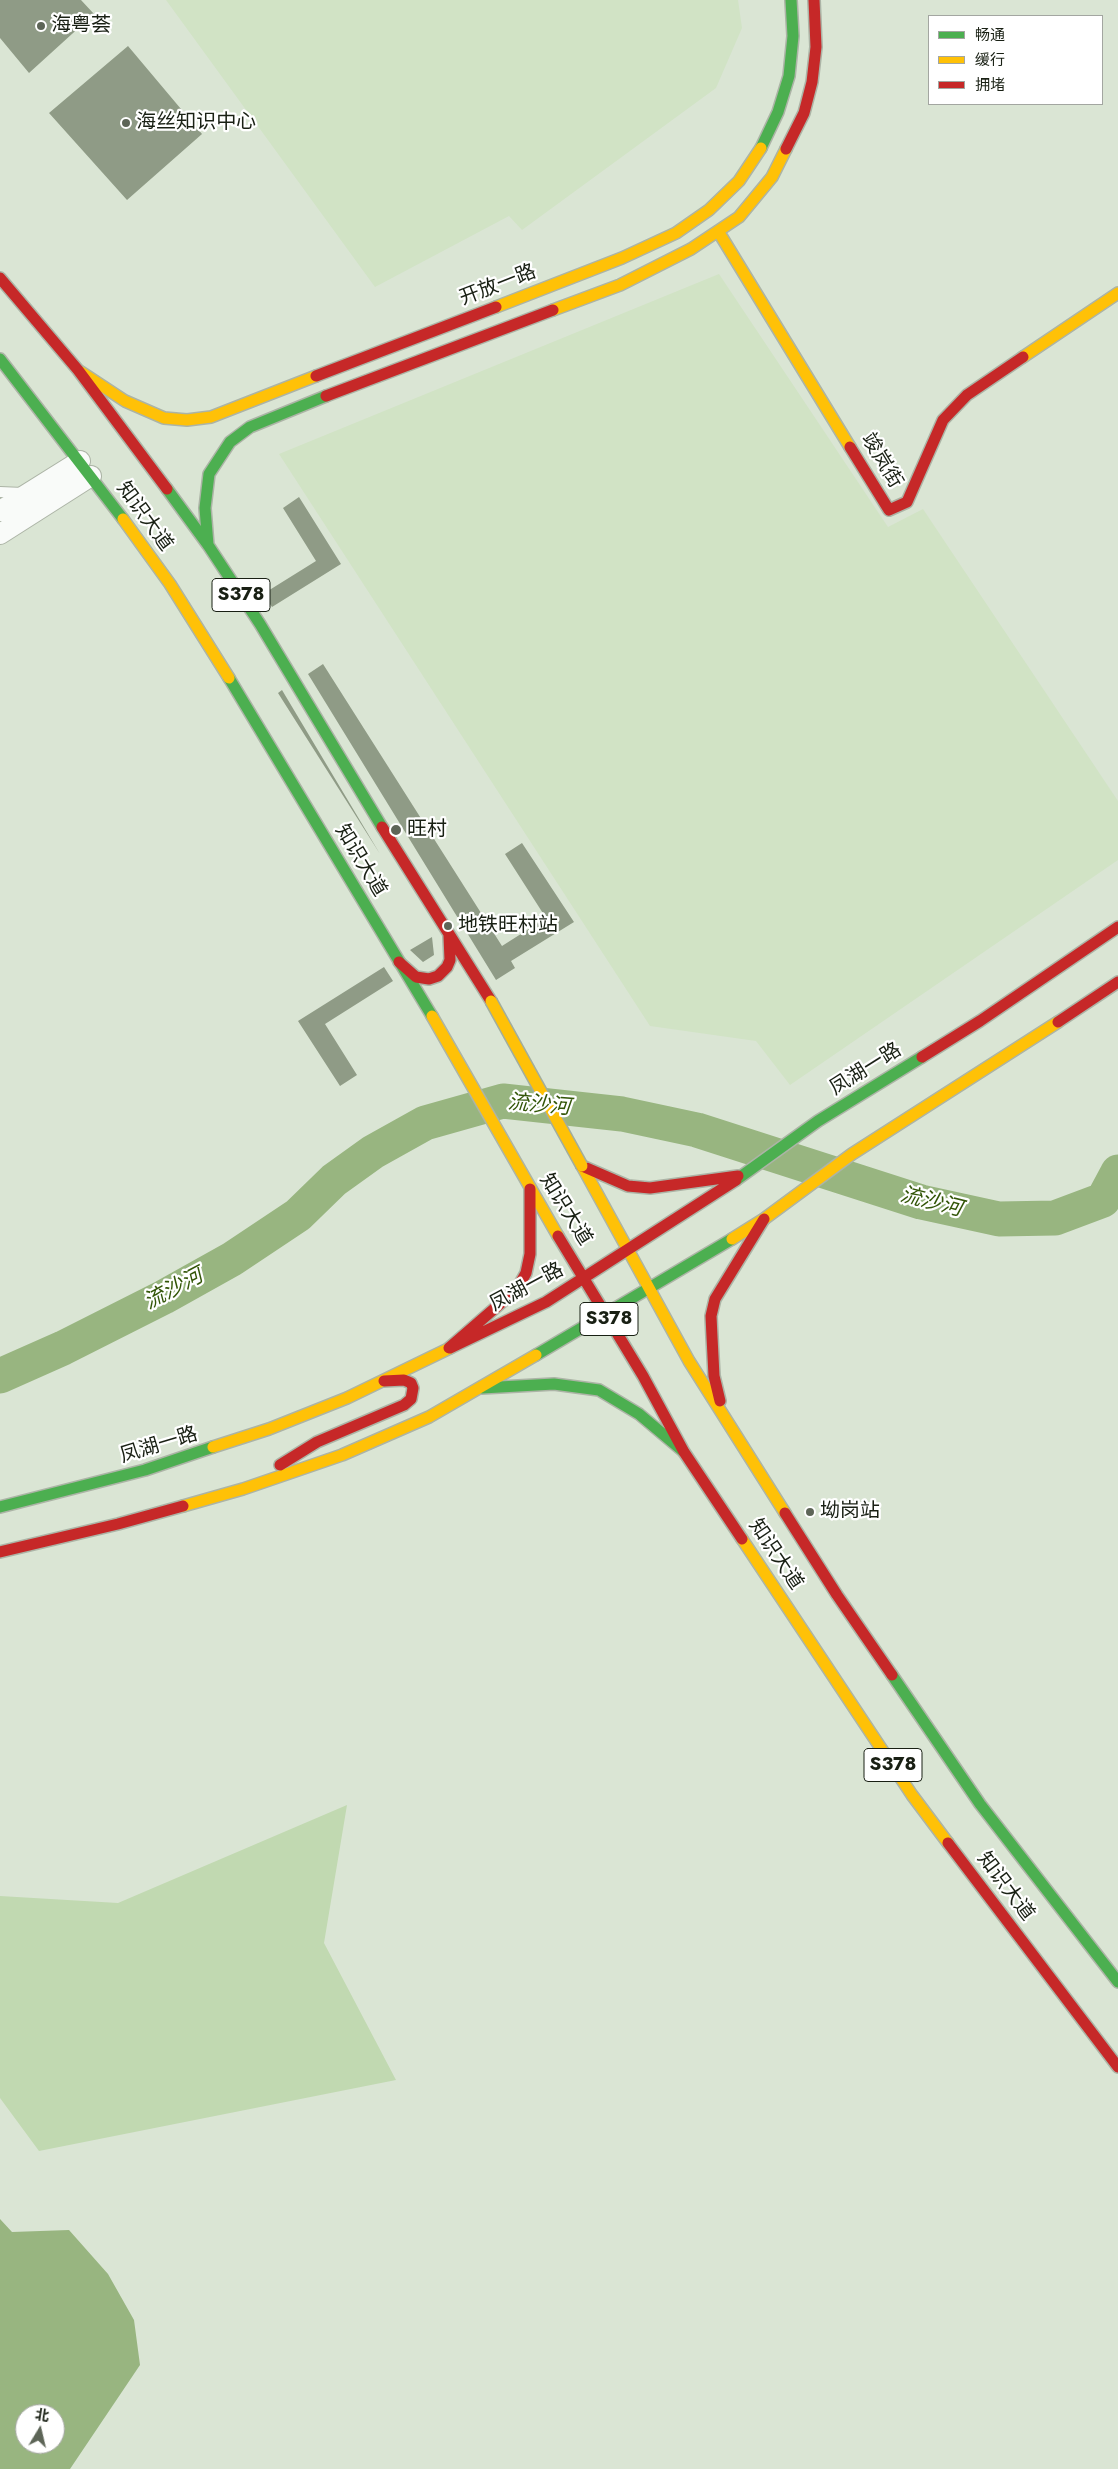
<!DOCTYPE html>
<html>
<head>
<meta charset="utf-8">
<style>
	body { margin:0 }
	#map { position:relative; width:1118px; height:2469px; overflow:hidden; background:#dae5d4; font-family:Jost,"Noto Sans SC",sans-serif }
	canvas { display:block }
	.legend { position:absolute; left:928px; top:15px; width:175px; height:90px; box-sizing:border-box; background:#fff; border:1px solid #a3a6a1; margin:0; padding:6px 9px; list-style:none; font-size:15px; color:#192014 }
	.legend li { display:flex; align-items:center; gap:10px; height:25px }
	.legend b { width:25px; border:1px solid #a3a6a1 }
	.north { position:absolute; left:15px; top:2404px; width:50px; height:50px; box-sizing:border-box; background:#fff; border:1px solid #a3a6a1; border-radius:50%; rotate:9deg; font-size:14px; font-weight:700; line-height:20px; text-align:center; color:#192014 }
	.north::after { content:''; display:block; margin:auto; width:18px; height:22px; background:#5d6557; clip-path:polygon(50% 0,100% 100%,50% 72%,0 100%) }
</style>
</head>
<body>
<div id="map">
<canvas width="1118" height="2469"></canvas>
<ul class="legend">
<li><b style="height:6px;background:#4caf50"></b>畅通</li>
<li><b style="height:6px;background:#ffc107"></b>缓行</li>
<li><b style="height:6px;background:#c62828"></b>拥堵</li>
</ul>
<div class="north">北</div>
</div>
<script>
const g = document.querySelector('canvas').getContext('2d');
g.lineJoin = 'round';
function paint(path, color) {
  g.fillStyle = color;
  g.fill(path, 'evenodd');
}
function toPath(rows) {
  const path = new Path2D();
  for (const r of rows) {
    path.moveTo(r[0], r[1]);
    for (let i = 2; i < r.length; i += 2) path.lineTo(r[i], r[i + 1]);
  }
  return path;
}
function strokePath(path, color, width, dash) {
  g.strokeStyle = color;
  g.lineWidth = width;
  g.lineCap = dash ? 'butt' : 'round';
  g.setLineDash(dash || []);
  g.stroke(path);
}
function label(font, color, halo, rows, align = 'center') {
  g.font = font + ' Jost,"Noto Sans SC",sans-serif';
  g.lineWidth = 4.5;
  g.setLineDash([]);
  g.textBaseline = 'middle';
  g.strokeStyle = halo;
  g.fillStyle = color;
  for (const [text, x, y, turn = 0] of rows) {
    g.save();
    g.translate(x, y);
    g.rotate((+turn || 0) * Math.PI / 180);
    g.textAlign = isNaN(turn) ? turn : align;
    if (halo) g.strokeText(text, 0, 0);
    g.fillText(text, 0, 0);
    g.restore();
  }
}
paint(toPath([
	[166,0,738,0,742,28,716,88,522,230,509,216,375,287],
	[719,274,888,527,923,509,1118,801,1118,860,790,1085,756,1041,650,1026,279,454]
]), '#d1e3c5');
paint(toPath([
	[347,1805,324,1943,396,2080,39,2151,0,2098,0,1896,118,1903]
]), '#c1d9b1');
paint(toPath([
	[0,2219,12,2232,69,2230,108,2274,134,2320,140,2365,70,2469,0,2469],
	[25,2414,55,2414,55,2444,25,2444]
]), '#98b580');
strokePath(toPath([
	[0,1376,63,1348,164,1297,232,1259,298,1215,334,1180,373,1152,425,1123,503,1101,622,1114,697,1130,921,1202,999,1219,1055,1218,1103,1200,1118,1172]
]), '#98b580', 35);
paint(toPath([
	[0,0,81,0,94,14,29,73,0,38],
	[128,46,202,134,127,200,49,113],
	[299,497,341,564,272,607,263,594,316,561,283,508],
	[323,664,502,946,546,918,505,854,522,843,574,922,511,961,515,968,496,980,308,674],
	[282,690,380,854,278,693],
	[432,937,434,955,423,962,410,950],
	[384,967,393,981,325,1024,357,1075,340,1086,298,1021]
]), '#8f9b86');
const lane = toPath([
	[0,492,23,493]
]);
const street = toPath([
	[0,511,80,461],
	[0,534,91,476]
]);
const fast = toPath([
	[761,148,778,112,789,76,793,36,791,0],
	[0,359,123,519],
	[167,489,208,545,260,624,382,827],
	[208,545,205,508,209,474,230,442,250,427,326,396],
	[229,678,432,1016],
	[736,1180,818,1121,922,1057],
	[536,1355,732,1239],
	[482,1388,554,1384,599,1390,639,1414,683,1451],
	[0,1507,145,1470,213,1447],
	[892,1675,980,1804,1118,1982]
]);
const slow = toPath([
	[718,231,850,447],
	[496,307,622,258,676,233,709,210,739,181,761,148],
	[553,310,620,285,691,249,739,217,772,177,786,149],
	[1023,357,1118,293],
	[81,372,125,401,164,418,187,420,211,417,316,376],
	[123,519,170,584,229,678],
	[432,1016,558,1236],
	[582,1166,689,1361,785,1513],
	[732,1239,764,1219,852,1154,1058,1022],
	[213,1447,269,1429,347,1398,450,1348],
	[183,1506,243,1489,342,1455,429,1417,536,1355],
	[742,1539,912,1795,948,1843]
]);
const jam = toPath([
	[786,149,804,113,812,82,816,47,814,0],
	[0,278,78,370,167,489],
	[316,376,496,307],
	[326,396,553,310],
	[850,447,889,510,907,502,943,420,967,395,1023,357],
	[382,827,491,1001],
	[399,962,416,977,429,979,438,976,447,967,450,960,449,936],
	[1058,1022,1118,982],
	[922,1057,980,1021,1118,927],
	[582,1166,628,1186,650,1188,738,1176],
	[558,1236,643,1376,684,1452,742,1539],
	[449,1348,517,1289,526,1273,530,1254,530,1189],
	[450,1348,546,1302,736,1180],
	[720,1401,714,1376,712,1337,711,1316,715,1299,764,1219],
	[280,1465,317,1442,404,1405,411,1399,413,1388,411,1383,404,1380,384,1381],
	[785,1513,837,1595,892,1675],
	[0,1552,118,1524,183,1506],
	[948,1843,1118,2067]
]);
strokePath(lane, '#acb4a6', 12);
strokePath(street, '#acb4a6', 22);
strokePath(fast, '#acb4a6', 14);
strokePath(slow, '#acb4a6', 14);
strokePath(jam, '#acb4a6', 14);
strokePath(lane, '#f9fbf9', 10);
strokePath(street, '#f9fbf9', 20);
strokePath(fast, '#4caf50', 11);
strokePath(slow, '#ffc107', 11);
strokePath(jam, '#c62828', 11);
const slowBridge = toPath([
	[491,1001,582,1166]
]);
strokePath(slowBridge, '#a2ad9c', 14, []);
strokePath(slowBridge, '#ffc107', 11);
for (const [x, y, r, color] of [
	[41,26,5,"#5d6557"],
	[126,123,5,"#5d6557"],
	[396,830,6,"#5d6557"],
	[448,926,5,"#5d6557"],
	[810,1512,5,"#5d6557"]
]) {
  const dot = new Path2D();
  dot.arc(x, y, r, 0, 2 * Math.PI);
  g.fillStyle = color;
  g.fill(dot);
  strokePath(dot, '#fff', 2);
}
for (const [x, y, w] of [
	[241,595,58],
	[609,1319,58],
	[893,1765,58]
]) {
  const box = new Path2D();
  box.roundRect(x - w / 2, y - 16.5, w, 33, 4);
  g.fillStyle = '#fff';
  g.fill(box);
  strokePath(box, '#192014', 1);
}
label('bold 19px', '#192014', null, [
	["S378",241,595],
	["S378",609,1319],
	["S378",893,1765]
]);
label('20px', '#192014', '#fff', [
	["海粤荟",51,26],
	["海丝知识中心",136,123],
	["旺村",407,830],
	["地铁旺村站",458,926],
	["坳岗站",820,1512]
], 'left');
label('20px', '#192014', '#fff', [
	["开放一路",498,286,-21],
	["竣岚街",881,461,59],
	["知识大道",144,517,54],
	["知识大道",360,861,59],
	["凤湖一路",866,1070,-32],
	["知识大道",565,1210,58],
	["凤湖一路",527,1288,-28],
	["凤湖一路",159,1446,-17],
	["知识大道",775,1555,56],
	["知识大道",1005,1887,53]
]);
label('italic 21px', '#335608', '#fff', [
	["流沙河",539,1106,5],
	["流沙河",931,1203,14],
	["流沙河",174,1290,-28]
]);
</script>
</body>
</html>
